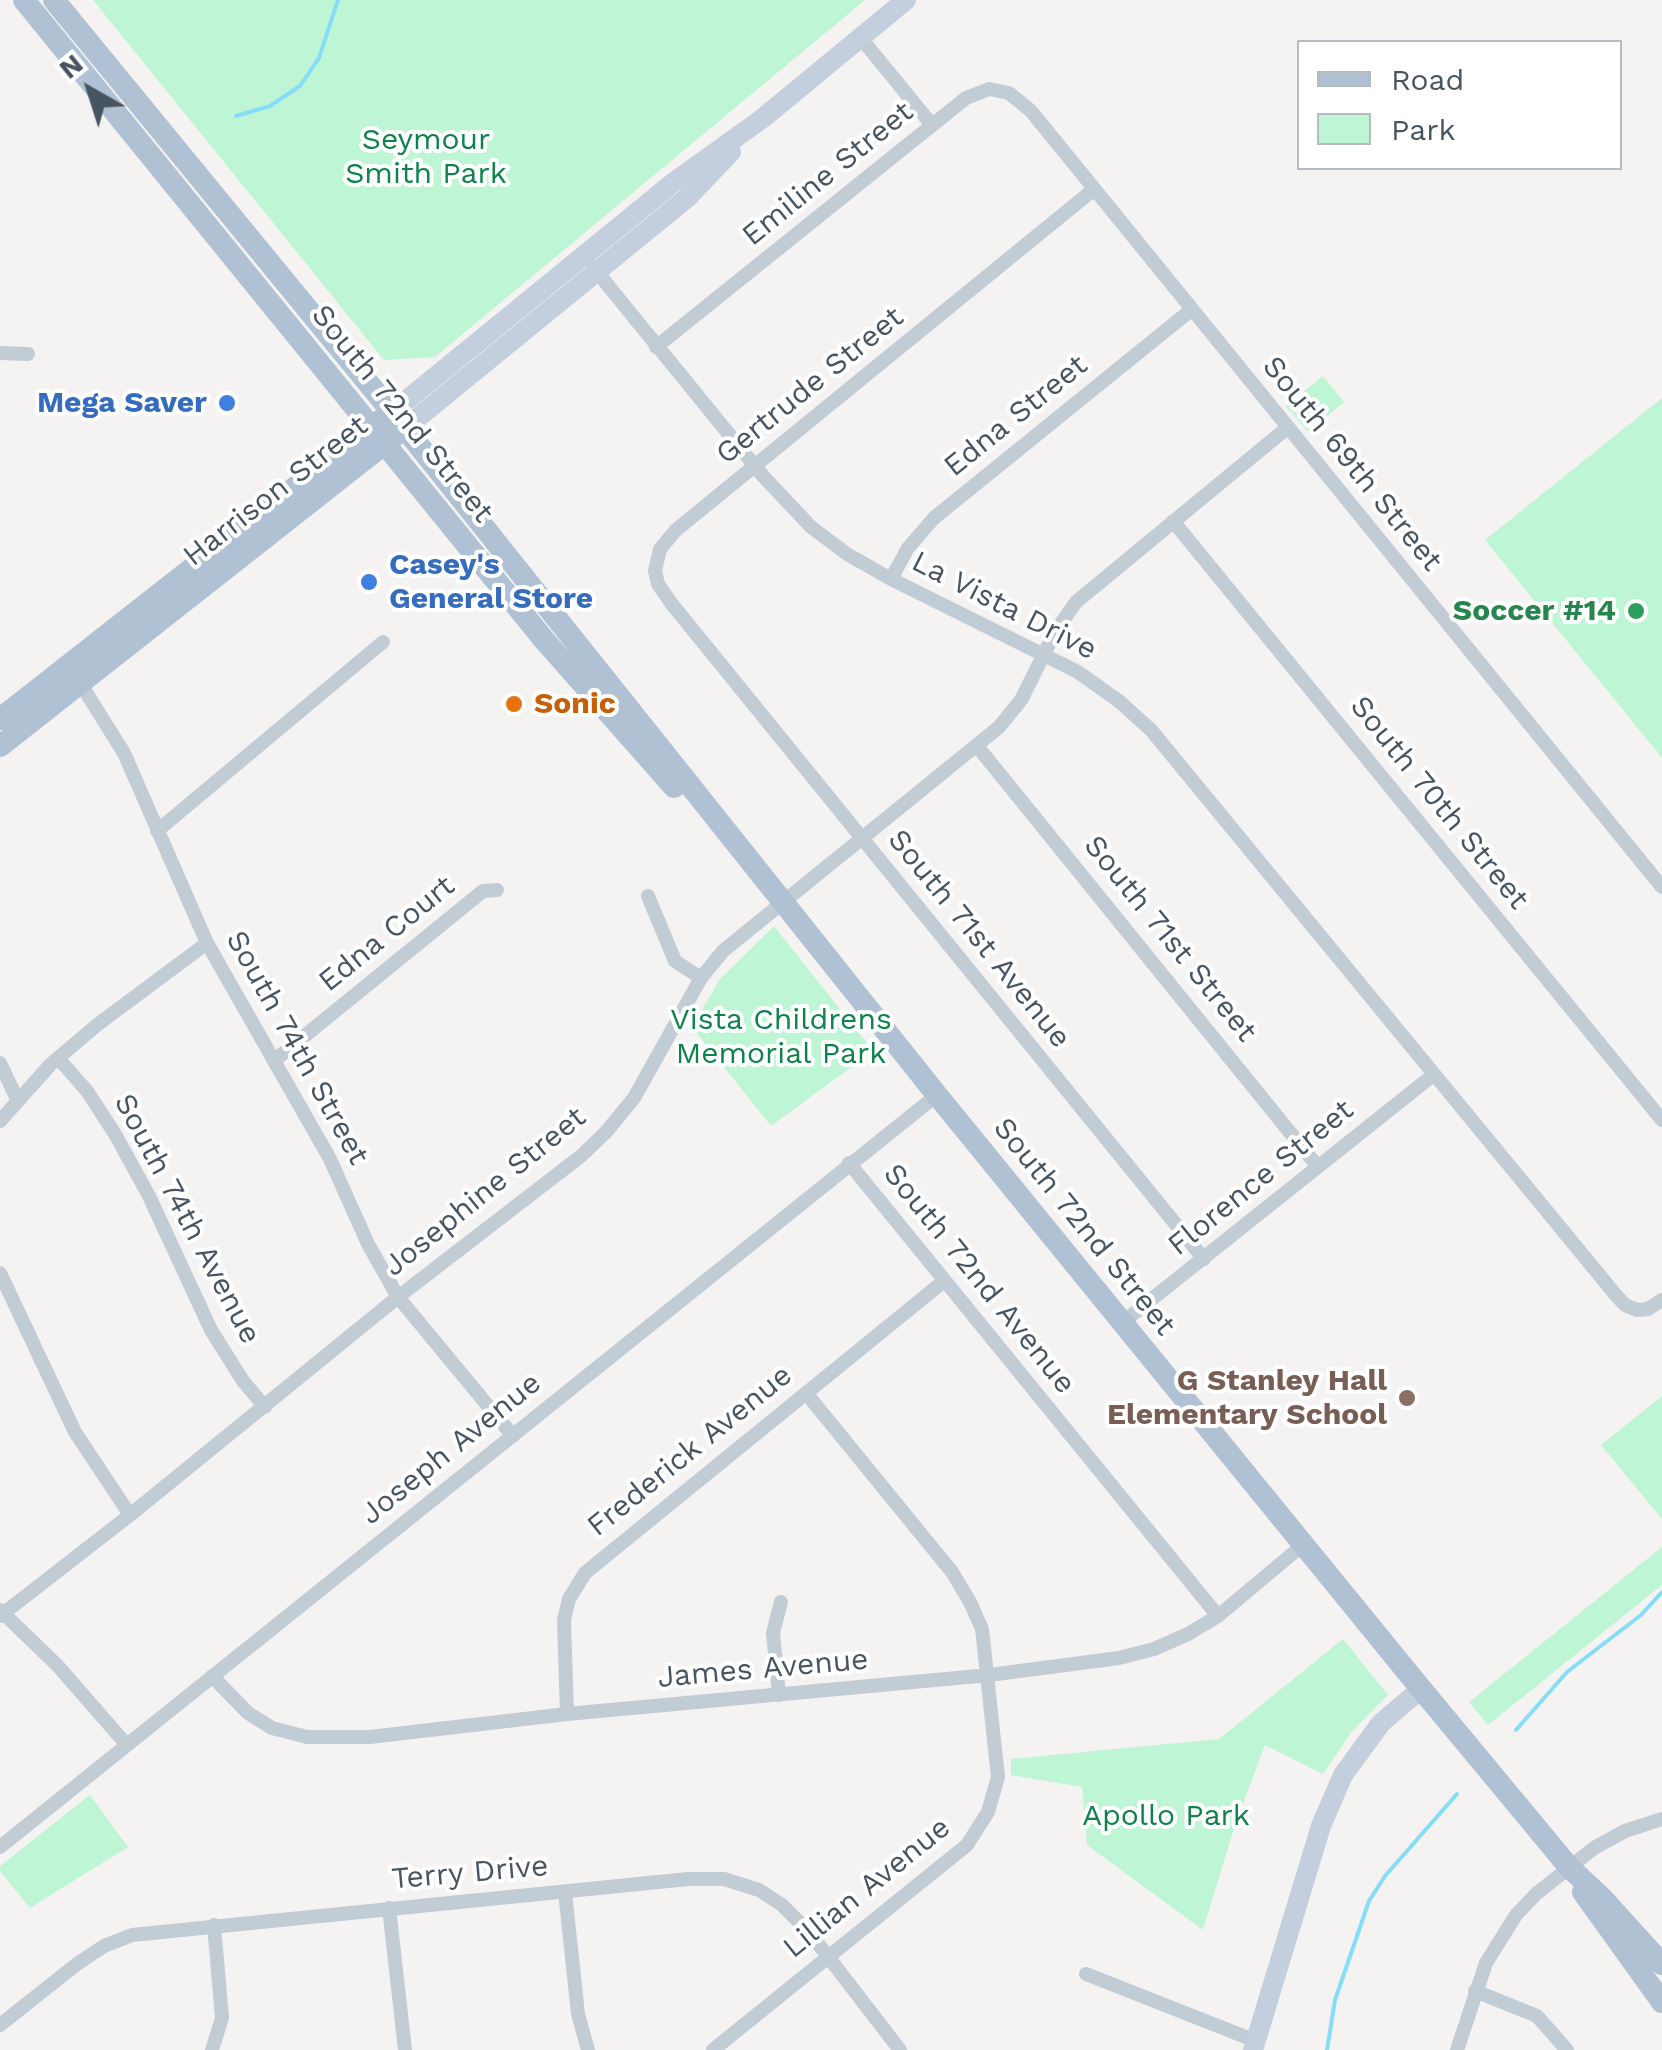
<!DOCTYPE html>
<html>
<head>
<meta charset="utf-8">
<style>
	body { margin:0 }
	#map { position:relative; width:1662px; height:2050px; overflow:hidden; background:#f5f2f2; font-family:"Work Sans",sans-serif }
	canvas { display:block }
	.legend { position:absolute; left:1297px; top:40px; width:325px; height:130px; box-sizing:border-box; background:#fff; border:2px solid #b5bbc0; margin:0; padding:12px 18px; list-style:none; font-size:30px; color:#475562 }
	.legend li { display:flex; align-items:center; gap:20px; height:50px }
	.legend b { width:50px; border:2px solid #b5bbc0 }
	.north { position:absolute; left:40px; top:40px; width:100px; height:100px; -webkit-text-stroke:8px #fff; paint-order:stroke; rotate:321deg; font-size:28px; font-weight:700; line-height:40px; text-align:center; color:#475562 }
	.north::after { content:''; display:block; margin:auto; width:35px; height:45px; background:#475562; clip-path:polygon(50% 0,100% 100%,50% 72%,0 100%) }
</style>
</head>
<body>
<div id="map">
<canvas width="1662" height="2050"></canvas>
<ul class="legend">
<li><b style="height:12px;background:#afc1d3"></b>Road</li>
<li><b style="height:28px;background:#bef5d4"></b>Park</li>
</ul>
<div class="north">N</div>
</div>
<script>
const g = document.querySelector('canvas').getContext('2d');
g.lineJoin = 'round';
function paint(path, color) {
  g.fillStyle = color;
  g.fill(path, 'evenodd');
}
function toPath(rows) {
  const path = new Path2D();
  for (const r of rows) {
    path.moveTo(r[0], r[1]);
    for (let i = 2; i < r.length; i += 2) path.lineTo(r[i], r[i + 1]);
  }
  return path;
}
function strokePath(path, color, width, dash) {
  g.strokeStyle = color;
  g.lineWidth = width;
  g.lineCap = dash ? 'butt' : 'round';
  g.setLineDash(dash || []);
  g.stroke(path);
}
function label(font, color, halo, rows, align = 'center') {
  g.font = font + ' "Work Sans",sans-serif';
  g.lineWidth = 8;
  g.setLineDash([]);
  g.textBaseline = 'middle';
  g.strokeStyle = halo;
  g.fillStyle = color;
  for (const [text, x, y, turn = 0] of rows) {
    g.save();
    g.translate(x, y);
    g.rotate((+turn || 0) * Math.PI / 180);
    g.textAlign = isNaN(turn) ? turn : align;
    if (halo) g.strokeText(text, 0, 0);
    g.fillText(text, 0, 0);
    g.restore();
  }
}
paint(toPath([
	[93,0,865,0,435,357,384,360],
	[1323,376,1344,402,1308,432,1286,406],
	[1662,398,1662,758,1485,540],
	[774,926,873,1051,771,1126,692,1027,720,979],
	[1662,1396,1662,1519,1601,1445],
	[1662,1547,1662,1585,1488,1725,1469,1702],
	[1343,1639,1388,1695,1353,1730,1323,1774,1265,1745,1236,1822,1203,1930,1087,1845,1082,1787,1011,1775,1011,1759,1219,1739],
	[90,1795,128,1847,30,1908,0,1871,0,1866]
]), '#bef5d4');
strokePath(toPath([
	[236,116,270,106,300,86,319,58,338,0],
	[1516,1730,1567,1672,1641,1615,1662,1592],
	[1327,2050,1335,2000,1369,1901,1385,1876,1457,1794]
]), '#86ddf7', 4);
strokePath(toPath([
	[860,37,932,125],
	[1093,190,676,530,660,549,655,571,658,584,671,603,1204,1259],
	[593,267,763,476,811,527,847,554,891,579,1078,672,1120,702,1151,730,1615,1294,1625,1305,1637,1310,1648,1309,1662,1300],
	[656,347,966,98,989,89,1009,93,1031,111,1662,887],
	[0,353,28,354],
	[1173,521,1662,1120],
	[891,579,908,548,934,518,1191,310],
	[77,678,124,753,207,943,330,1159,368,1244,398,1297,513,1436],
	[977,746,1318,1167],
	[157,831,383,642],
	[648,896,675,961,701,978],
	[58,1058,87,1091,115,1134,149,1196,211,1330,243,1381,265,1407],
	[275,1060,483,891,497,890],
	[0,1063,17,1099],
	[0,1121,51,1064,97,1025,207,943],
	[849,1163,1218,1616],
	[0,1273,75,1432,130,1515],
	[1123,1322,1432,1076],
	[0,1610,57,1665,126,1744],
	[0,1616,130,1515,398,1297,581,1156,606,1132,634,1098,701,978,723,951,999,727,1021,700,1055,632,1076,602,1287,428],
	[212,1676,248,1713,272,1728,307,1737,370,1737,567,1714,989,1675,1119,1658,1154,1649,1188,1634,1218,1616,1304,1544],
	[779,1695,773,1633,781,1602],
	[567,1714,564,1620,569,1599,585,1573,944,1281],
	[0,1847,937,1095],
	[565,1892,578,2014,588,2050],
	[389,1908,405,2050],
	[1086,1974,1256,2041],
	[1475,1991,1537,2016,1567,2050],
	[0,2025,77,1964,104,1946,132,1935,688,1879,724,1879,759,1890,782,1905,809,1932,900,2050],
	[212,2050,222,2018,214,1925],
	[713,2050,967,1845,988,1812,998,1777,982,1629,970,1602,952,1572,806,1393],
	[1457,2050,1486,1963,1516,1915,1536,1894,1594,1848,1625,1831,1662,1819]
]), '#c2ccd5', 14);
strokePath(toPath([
	[392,412,674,182,763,118,906,0],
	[405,428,687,198,731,152],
	[1253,2050,1321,1826,1343,1775,1381,1723,1421,1689]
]), '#c3cfdc', 20);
strokePath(toPath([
	[24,0,545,641,674,787],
	[54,0,392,412,937,1095,1413,1679,1569,1867,1602,1898,1662,1964],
	[0,719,385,417],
	[0,746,398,433],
	[1583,1892,1662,2002]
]), '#afc1d3', 22);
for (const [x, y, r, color] of [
	[227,403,10,"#3f7fe0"],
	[369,582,10,"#3f7fe0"],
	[1636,611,10,"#2e9e5b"],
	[514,704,10,"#e8710a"],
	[1407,1398,10,"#8d6e63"]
]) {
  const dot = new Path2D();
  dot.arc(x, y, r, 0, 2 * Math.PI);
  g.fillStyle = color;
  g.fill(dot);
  strokePath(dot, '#fff', 4);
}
label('30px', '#0d824a', '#fff', [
	["Seymour",426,140],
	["Smith Park",426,174],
	["Vista Childrens",781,1020],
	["Memorial Park",781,1054],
	["Apollo Park",1166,1816]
]);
label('30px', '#475562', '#fff', [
	["Emiline Street",828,174,-39],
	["Gertrude Street",810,386,-39],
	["South 72nd Street",402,414,51],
	["Edna Street",1016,416,-39],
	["South 69th Street",1352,464,51],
	["Harrison Street",276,491,-38],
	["La Vista Drive",1004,606,27],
	["South 70th Street",1439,803,51],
	["Edna Court",387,934,-39],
	["South 71st Avenue",979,939,51],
	["South 71st Street",1170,939,51],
	["South 74th Street",297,1048,61],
	["Florence Street",1261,1178,-39],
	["Josephine Street",485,1192,-39],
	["South 74th Avenue",187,1219,62],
	["South 72nd Street",1084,1227,51],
	["South 72nd Avenue",979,1279,51],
	["Joseph Avenue",451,1449,-39],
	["Frederick Avenue",690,1451,-39],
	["James Avenue",763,1669,-5],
	["Terry Drive",470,1873,-5],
	["Lillian Avenue",867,1888,-39]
]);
label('bold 30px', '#366cbe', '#fff', [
	["Mega Saver",207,403],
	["Casey's",389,565,"left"],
	["General Store",389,599,"left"]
], 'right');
label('bold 30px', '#27864d', '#fff', [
	["Soccer #14",1616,611]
], 'right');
label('bold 30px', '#c56008', '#fff', [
	["Sonic",534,704]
], 'left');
label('bold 30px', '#785e54', '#fff', [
	["G Stanley Hall",1387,1381],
	["Elementary School",1387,1415]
], 'right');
</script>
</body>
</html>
